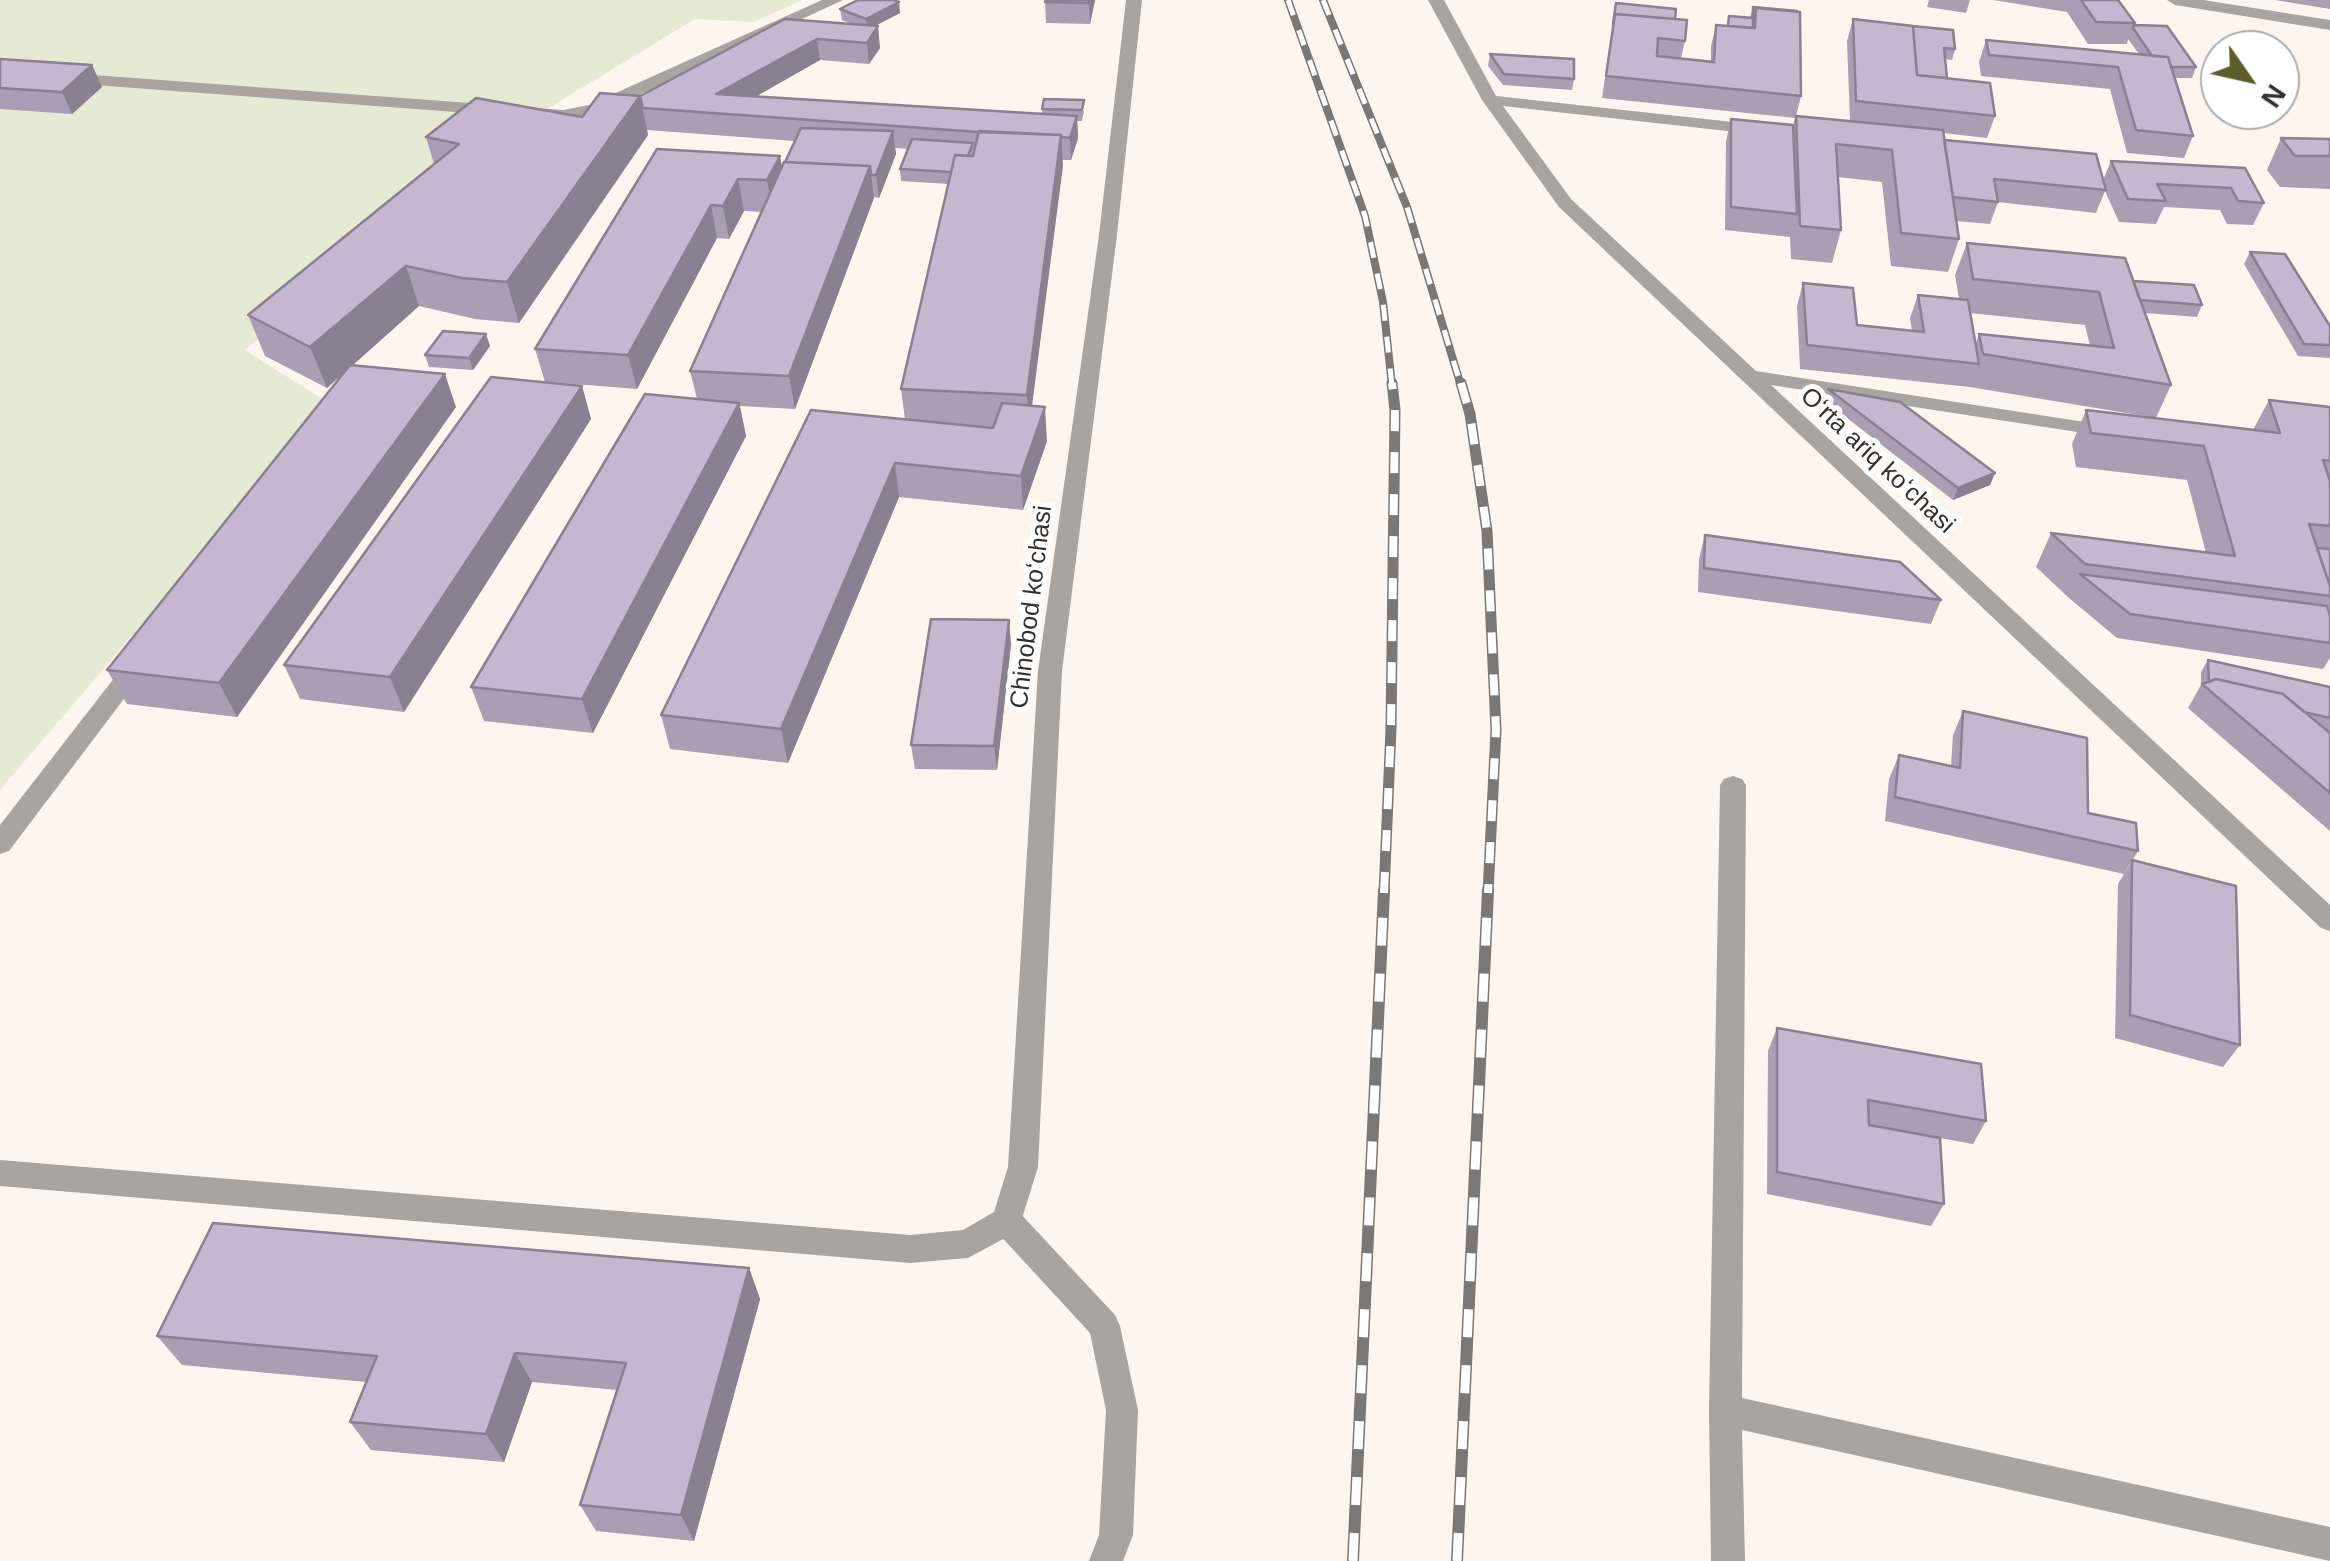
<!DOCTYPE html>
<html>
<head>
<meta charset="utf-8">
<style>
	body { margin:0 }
	#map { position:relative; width:2330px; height:1561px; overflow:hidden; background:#fef6ee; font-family:Arial,sans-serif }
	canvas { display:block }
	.north { position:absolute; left:2200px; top:30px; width:100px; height:100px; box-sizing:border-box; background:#fff; border:2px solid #adacab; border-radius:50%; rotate:124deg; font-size:28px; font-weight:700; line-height:40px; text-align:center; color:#332f2c }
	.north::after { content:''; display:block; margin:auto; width:35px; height:45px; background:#5e5c28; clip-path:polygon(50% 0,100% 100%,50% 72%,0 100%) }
</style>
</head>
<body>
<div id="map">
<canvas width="2330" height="1561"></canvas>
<div class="north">N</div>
</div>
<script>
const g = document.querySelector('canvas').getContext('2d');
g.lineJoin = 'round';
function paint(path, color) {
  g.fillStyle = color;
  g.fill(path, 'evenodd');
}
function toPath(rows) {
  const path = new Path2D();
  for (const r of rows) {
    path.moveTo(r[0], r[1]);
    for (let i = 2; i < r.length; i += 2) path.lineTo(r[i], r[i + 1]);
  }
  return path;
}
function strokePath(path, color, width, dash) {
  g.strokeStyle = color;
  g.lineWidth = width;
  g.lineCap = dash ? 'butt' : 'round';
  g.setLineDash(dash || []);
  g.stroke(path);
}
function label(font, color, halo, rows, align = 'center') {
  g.font = font + ' Arial,sans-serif';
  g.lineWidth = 10;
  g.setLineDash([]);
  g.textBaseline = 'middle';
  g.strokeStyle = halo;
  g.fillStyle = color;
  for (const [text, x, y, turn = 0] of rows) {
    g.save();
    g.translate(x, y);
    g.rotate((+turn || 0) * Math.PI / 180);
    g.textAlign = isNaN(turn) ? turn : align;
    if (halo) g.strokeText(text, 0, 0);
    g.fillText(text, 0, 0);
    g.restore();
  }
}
paint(toPath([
	[0,0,802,0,754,22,695,19,529,120,245,350,330,404,0,790]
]), '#e7ead3');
paint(toPath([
	[137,657,145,659,149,665,145,671,9,851,0,854,0,825,129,659,137,657],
	[1007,1207,1018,1211,1115,1315,1120,1326,1138,1410,1133,1535,1123,1561,1089,1561,1099,1535,1106,1410,1090,1333,996,1231,992,1221,996,1211,1007,1207]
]), '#a9a4a0');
paint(toPath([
	[822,0,843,0,600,113,563,120,0,78,0,68,563,110,589,105,822,0],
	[1126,0,1142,0,1117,235,1062,671,1038,1167,1018,1231,968,1258,910,1263,0,1186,0,1160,910,1235,963,1230,994,1212,1008,1167,1038,671,1099,235,1126,0],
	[1428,0,1444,0,1496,96,1769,126,1771,130,1763,135,1503,106,1571,199,1756,371,2117,427,2120,431,2117,435,2110,437,1771,385,2330,905,2330,931,2321,928,1559,207,1482,100,1428,0],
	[2167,0,2203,0,2330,20,2330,30,2175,5,2167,0],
	[1733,776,1742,779,1746,785,1742,1398,2330,1527,2330,1561,1742,1430,1745,1561,1711,1561,1709,1410,1720,785,1724,779,1733,776]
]), '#a9a4a0');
const railFar2 = toPath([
	[1288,0,1365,216,1383,302,1392,386],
	[1323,0,1407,207,1461,386]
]);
const railFar1 = toPath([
	[1461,383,1470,414,1487,531,1496,730,1488,893],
	[1384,893,1391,729,1395,410,1392,383]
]);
const rail = toPath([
	[1353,1561,1384,890],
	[1457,1561,1488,890]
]);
strokePath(railFar2, '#7c7772', 8);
strokePath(railFar1, '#7c7772', 11);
strokePath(rail, '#7c7772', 12);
strokePath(railFar2, '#fff', 5, [16]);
strokePath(railFar1, '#fff', 8, [21]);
strokePath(rail, '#fff', 9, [28]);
paint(toPath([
	[1095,0,1090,24,1046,23,1045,2],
	[1929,0,1970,0,1966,13,1927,7],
	[1993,0,2118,0,2135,23,2134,25,2196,67,2192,78,2175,78,2193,136,2184,158,2127,153,2110,89,1981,76,1979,62,1986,40,2139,54,2128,39,2127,44,2088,44,2067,12],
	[2275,0,2330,0,2330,9],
	[1616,3,1675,19,1685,41,1681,58,1711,61,1711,46,1716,25,1727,26,1729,16,1750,17,1753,7,1801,96,1796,116,1850,121,1847,41,1853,19,1955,49,1952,60,1945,59,1947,78,1995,116,1987,138,1943,133,1944,140,2103,180,2111,161,2245,168,2264,203,2253,225,2227,224,2220,210,2164,207,2156,224,2119,222,2105,191,2096,213,1998,202,1990,224,1956,221,1959,239,1948,272,1891,266,1882,182,1838,177,1841,230,1832,263,1791,259,1790,237,1725,230,1726,141,1731,119,1793,125,1795,118,1602,98],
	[840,9,900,13,875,26,880,48,869,64,820,60,755,97,1042,114,1044,99,1084,111,1082,121,1077,121,1078,138,1071,160,1062,160,1032,406,1047,441,1023,510,899,497,788,763,670,749,661,715,905,419,901,389,948,184,901,181,900,169,908,149,895,148,896,154,879,198,874,197,795,409,740,406,746,436,593,733,484,721,471,687,697,399,690,371,762,212,744,211,729,239,717,238,637,389,549,382,582,386,591,419,404,712,300,699,284,665,545,382,535,349,657,149,782,167,795,141,647,130,648,135,519,323,475,319,419,306,353,365,456,407,237,717,127,704,107,670,342,374,327,388,265,356,248,315,434,164,426,137,582,117,852,24,842,20],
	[1490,54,1574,79,1572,90,1503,85,1488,66],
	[0,59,92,65,102,87,72,114,0,109],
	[2281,138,2330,139,2330,189,2280,187,2267,170],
	[1967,243,2133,281,2202,305,2197,317,2145,313,2171,385,2156,418,1970,387,1800,369,1797,306,1803,283,1857,325,1912,331,1910,318,1918,295,1959,299,1955,275],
	[1970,313,2085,325,2090,346,1979,334,1976,343],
	[2250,252,2330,326,2330,358,2298,356,2244,264],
	[490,346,473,370,429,367,425,355],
	[1828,389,1995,473,1990,485,1953,500,1825,401],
	[2269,400,2330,407,2330,658,2323,669,2117,638,2069,598,2036,567,2051,533,2206,553,2187,480,2076,467,2072,444,2086,410,2253,430],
	[1705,535,1941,600,1931,624,1698,592,1699,559],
	[1011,644,997,770,915,769,911,745],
	[2208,660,2330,687,2330,732,2328,732,2330,733,2330,831,2188,708,2201,685,2201,672],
	[1963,711,2088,813,2138,851,2124,874,1885,821,1889,779,1899,755,1951,766,1953,735],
	[2132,860,2240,1045,2223,1067,2115,1038,2118,884],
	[1777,1028,1986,1121,1973,1144,1869,1125,1944,1204,1931,1226,1767,1194,1768,1051],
	[749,1268,760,1299,694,1541,596,1531,580,1505,617,1390,532,1382,504,1462,371,1450,350,1422,366,1382,182,1365,157,1336]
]), '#ab9db3');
paint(toPath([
	[1090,0,1095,0,1090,24,1089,3],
	[899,2,900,13,867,30,866,19],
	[878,26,880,48,869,64,867,43],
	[817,39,820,60,725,114,716,94],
	[92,65,102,87,72,114,62,92],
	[640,96,648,135,519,323,507,282],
	[1077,116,1078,138,1071,160,1070,138],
	[893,131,896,154,879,198,876,175],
	[1061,135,1063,166,1029,428,1027,395],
	[780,156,783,171,773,212,767,180],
	[870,166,874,198,795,409,789,376],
	[738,179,744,211,729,239,723,206],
	[711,205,717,238,637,389,628,355],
	[406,266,419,306,327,388,310,347],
	[486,334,490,346,473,370,469,358],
	[445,374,456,407,237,717,219,683],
	[582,386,591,419,404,712,390,677],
	[739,403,746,436,593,733,582,699],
	[1045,407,1047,441,1023,510,1021,476],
	[895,463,899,497,788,763,781,729],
	[1995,473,1990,485,1953,500,1958,488],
	[1009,620,1011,644,997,770,994,746],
	[749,1268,760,1299,694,1541,681,1515],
	[515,1353,532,1382,504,1462,486,1434]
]), '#8b7f92');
const building = toPath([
	[858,0,894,0,899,2,866,19,840,9,858,0],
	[1046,0,1090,0,1089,3,1045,2,1046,0],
	[2081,0,2118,0,2135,23,2096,22,2081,0],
	[1616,3,1676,9,1675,19,1615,14,1613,24,1616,3],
	[1753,7,1797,11,1756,8,1753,18,1753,7],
	[1756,8,1800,12,1801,96,1606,76,1615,14,1687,20,1685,41,1658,38,1657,56,1714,62,1716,25,1755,28,1756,8],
	[1729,16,1753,18,1753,28,1728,26,1729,16],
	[785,19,878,26,867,43,817,39,716,94,1077,116,1070,138,1061,137,1061,135,979,132,643,108,640,96,785,19],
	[1853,19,1913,26,1917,75,1990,83,1995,116,1856,101,1853,19],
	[2134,25,2167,26,2196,67,2171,67,2168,57,2152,56,2133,28,2134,25],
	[1913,26,1953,30,1955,49,1944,48,1947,78,1917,75,1913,26],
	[1986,40,2168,57,2193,136,2136,130,2118,67,1989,55,1986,40],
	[1490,54,1574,59,1574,79,1504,74,1490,54],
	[0,59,92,65,62,92,0,88,0,59],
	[600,93,640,96,507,282,462,278,406,266,310,347,248,315,459,144,426,137,476,98,582,117,600,93],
	[1044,99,1084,100,1082,110,1042,109,1044,99],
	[1796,116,1943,130,1959,239,1901,233,1892,150,1836,144,1841,230,1800,226,1796,116],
	[1731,119,1793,125,1797,214,1731,207,1731,119],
	[801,128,893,131,876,175,871,175,870,166,785,162,801,128],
	[979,131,1061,135,1027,395,901,389,955,155,973,156,979,131],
	[2281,138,2330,139,2330,156,2295,156,2281,138],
	[912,139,973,143,968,156,955,155,951,172,900,169,912,139],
	[1944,140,2096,154,2106,190,1994,179,1998,202,1953,197,1944,140],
	[657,149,780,156,767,180,738,179,723,206,711,205,628,355,535,349,657,149],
	[2111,161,2245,168,2264,203,2238,201,2231,188,2157,184,2166,201,2128,199,2111,161],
	[784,162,870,166,789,376,690,371,784,162],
	[1967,243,2125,258,2171,385,1983,354,1979,334,2114,348,2099,292,1973,279,1967,243],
	[2250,252,2285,254,2330,326,2330,345,2304,344,2250,252],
	[2133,281,2194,285,2202,305,2140,300,2133,281],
	[1803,283,1853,288,1857,325,1924,332,1918,295,1968,300,1979,364,1807,345,1803,283],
	[443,331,486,334,469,358,425,355,443,331],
	[350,365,445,374,219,683,107,670,350,365],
	[491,377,582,386,390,677,284,665,491,377],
	[1828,389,1900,402,1995,473,1958,488,1828,389],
	[645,394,739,403,582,699,471,687,645,394],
	[2269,400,2330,407,2330,461,2323,460,2330,481,2330,526,2309,524,2330,586,2330,596,2085,564,2051,533,2235,556,2204,446,2091,433,2086,410,2280,433,2269,400],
	[1002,403,1045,407,1021,476,895,463,781,729,661,715,811,410,993,428,1002,403],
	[1705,535,1900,562,1941,600,1704,568,1705,535],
	[2317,548,2330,549,2330,586,2317,548],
	[2080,574,2327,606,2330,616,2330,643,2130,614,2080,574],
	[931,619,1009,620,994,746,911,745,931,619],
	[2208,660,2330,687,2330,718,2304,712,2283,694,2216,679,2209,682,2208,660],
	[2216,679,2283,694,2330,733,2330,793,2202,684,2216,679],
	[1963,711,2087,738,2088,813,2136,823,2138,851,1895,797,1899,755,1960,768,1963,711],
	[2132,860,2236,886,2240,1045,2130,1015,2132,860],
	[1777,1028,1981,1064,1986,1121,1868,1100,1869,1125,1940,1138,1944,1204,1777,1172,1777,1028],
	[213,1223,749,1268,681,1515,580,1505,626,1363,515,1353,486,1434,350,1422,377,1356,157,1336,213,1223]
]);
paint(building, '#c7b6d0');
strokePath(building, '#8b7f92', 2.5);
label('25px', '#332f2c', '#fff', [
	["Oʻrta ariq koʻchasi",1877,461,43],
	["Chinobod koʻchasi",1032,607,-83]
]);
</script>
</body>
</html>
